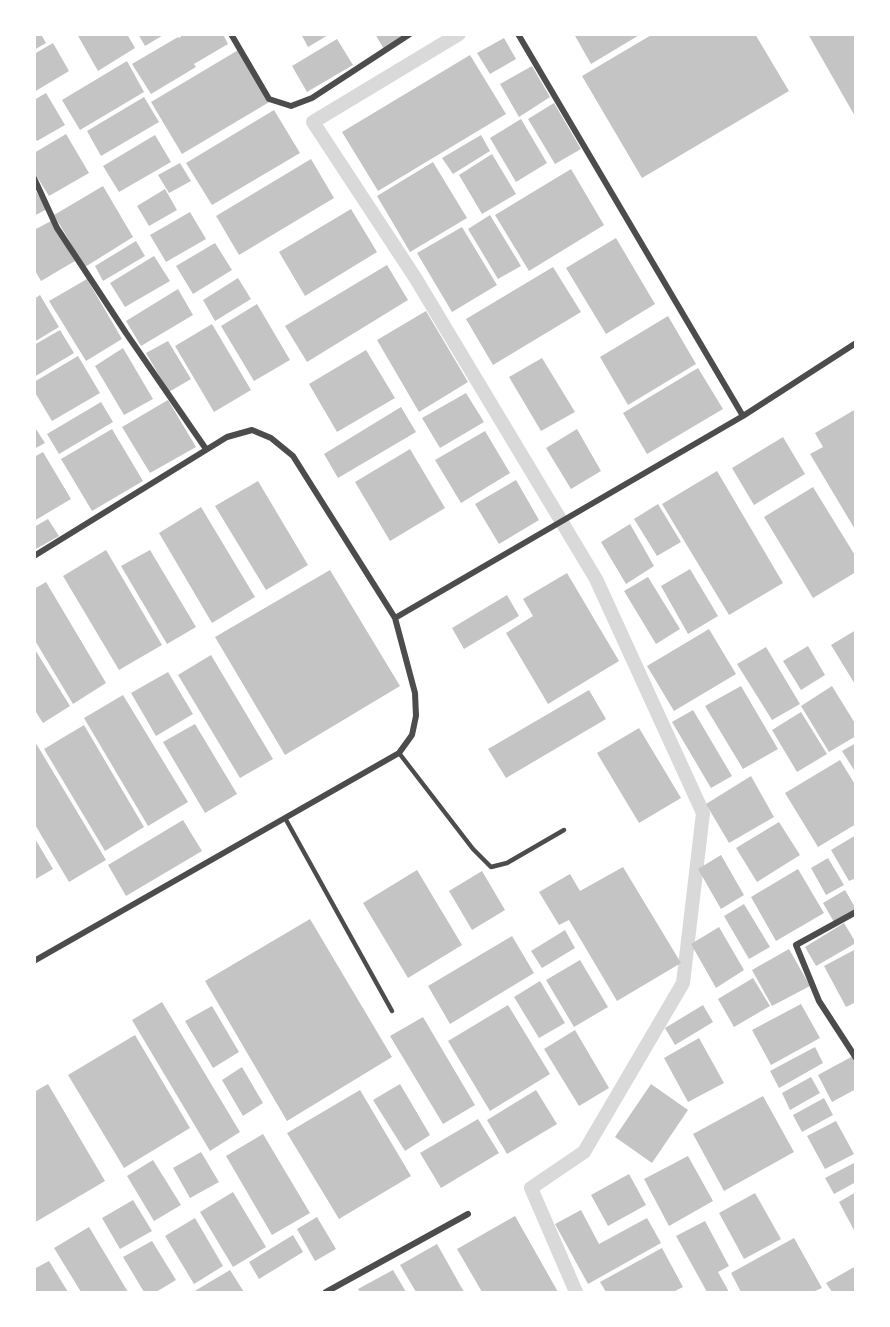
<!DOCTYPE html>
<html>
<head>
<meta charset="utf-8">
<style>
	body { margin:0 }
	#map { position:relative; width:890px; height:1327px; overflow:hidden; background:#fff; font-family:Merriweather,serif }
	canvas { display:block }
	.frame { position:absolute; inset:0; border:36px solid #fff; pointer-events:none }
</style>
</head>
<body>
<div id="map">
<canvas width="890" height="1327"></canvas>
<div class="frame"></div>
</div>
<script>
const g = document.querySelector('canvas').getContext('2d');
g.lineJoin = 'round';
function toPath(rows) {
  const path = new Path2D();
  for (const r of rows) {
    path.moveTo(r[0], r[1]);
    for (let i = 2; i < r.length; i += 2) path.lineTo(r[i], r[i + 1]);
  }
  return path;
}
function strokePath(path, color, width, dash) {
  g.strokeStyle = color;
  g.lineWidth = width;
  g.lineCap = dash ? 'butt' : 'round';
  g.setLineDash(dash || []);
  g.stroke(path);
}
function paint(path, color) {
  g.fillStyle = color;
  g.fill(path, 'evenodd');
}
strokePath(toPath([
	[459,34,313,122,416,279,596,579,703,813,683,983,584,1152,531,1188,576,1292]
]), '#d9d9d9', 14);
paint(toPath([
	[34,34,41,34,46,43,34,50],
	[77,34,127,34,135,48,98,71],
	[138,34,165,34,145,46],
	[184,34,223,34,228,44,194,64,196,67,151,94,132,64,178,37,179,38],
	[301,34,330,34,308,47],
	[375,34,408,34,384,49],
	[574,34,641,34,591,64],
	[653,34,755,34,789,91,642,178,582,76],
	[808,34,856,34,856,118],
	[504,38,516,59,490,74,477,53],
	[337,39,353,65,307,92,292,66],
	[53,43,69,71,34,92,34,54],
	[240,49,271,101,182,154,151,102],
	[470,55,506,114,378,191,342,132],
	[127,61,144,92,80,130,62,100],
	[532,66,550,97,519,117,500,84],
	[46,93,65,125,37,141,34,137,34,100],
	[144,97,159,122,101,156,87,131],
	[554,103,581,149,555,164,528,119],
	[274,110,300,153,212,205,186,163],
	[521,119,547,163,516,182,490,138],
	[66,134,89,173,49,196,34,172,34,153],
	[155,135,171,162,119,192,103,166],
	[481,135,490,151,453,174,442,158],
	[492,154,516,194,482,214,459,175],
	[311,159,334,198,239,255,216,216],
	[433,162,467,218,410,252,377,196],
	[180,163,191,181,169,193,158,175],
	[571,169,604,225,529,271,495,215],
	[103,186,133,237,85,267,54,215],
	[34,188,47,209,34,216],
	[165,189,177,210,149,226,137,206],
	[351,209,377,252,305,296,279,252],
	[190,212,206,239,166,262,150,235],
	[490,215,521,266,498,279,468,229],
	[51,221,75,261,41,281,34,269,34,230],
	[462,227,497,285,452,312,417,253],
	[616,238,655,304,606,334,566,268],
	[136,241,145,256,103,281,95,266],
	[215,243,232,270,193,294,176,266],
	[154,256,170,281,125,307,110,283],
	[387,265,408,300,307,362,285,326],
	[553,267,581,312,493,365,466,319],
	[238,278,251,299,215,321,203,300],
	[87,279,122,339,86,361,49,301],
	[178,289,193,315,141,346,126,321],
	[40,295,59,327,34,342,34,299],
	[257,304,290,360,254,381,221,326],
	[426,311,468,382,419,412,377,340],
	[668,316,696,364,628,405,600,357],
	[212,324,251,390,214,412,175,346],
	[60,330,74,353,34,377,34,345],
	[168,341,191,379,169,392,146,353],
	[123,348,153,399,124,415,95,366],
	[366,350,395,398,337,432,309,384],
	[78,356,100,393,52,421,34,391,34,382],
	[542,358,575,412,541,431,509,377],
	[698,368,723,409,647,454,623,413],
	[466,393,484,422,440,448,422,418],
	[168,400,196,447,150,473,122,427],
	[101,402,113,422,59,454,47,434],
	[401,407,416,432,338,478,324,454],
	[856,409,856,531,810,454,823,447,815,433],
	[34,426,45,443,34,449],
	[112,429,143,481,92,511,61,459],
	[577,429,601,471,571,489,546,448],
	[485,431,510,473,461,503,435,460],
	[783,437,805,474,754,505,732,468],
	[410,449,445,508,390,541,355,482],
	[43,452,71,499,34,521,34,457],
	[717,471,783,583,729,615,662,504],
	[516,480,539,520,499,544,475,504],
	[258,481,308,565,266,590,215,506],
	[813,487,856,557,856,572,813,598,764,517],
	[658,504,681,542,657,556,634,519],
	[201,507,255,597,212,623,159,533],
	[48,519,59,536,34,550,34,527],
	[630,524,654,566,626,584,601,542],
	[106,550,162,645,119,670,63,576],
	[150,550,196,627,167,644,121,566],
	[690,569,718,616,688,634,661,586],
	[330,570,400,686,285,755,215,637],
	[567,573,619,661,548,704,506,633,533,616,523,599],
	[648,577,680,629,656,644,624,591],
	[46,582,106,683,73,704,34,639,34,589],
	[507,595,519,616,464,649,452,628],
	[709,629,736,674,674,711,647,666],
	[856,630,856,686,831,645],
	[808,646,825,675,801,690,783,661],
	[766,647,800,704,772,720,737,664],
	[34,648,70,706,43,723,34,709],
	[211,655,273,759,240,778,178,675],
	[168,672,193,714,156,736,131,693],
	[741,686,778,749,743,769,705,706],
	[832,686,856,725,856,736,829,752,801,706],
	[589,690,606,719,506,778,488,749],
	[123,695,188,802,148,826,84,718],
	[693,710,732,776,711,788,672,722],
	[801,712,827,754,797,772,772,730],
	[195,724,237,794,205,813,163,742],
	[84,725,144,827,105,851,44,749],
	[639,728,681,798,639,823,597,753],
	[34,740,106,860,69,882,34,823],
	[856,743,856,769,854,770,842,751],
	[840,760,856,786,856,824,818,847,785,793],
	[751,776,774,817,729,843,706,804],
	[183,820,202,851,126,896,108,865],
	[779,822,800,855,757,882,736,848],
	[856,835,856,878,849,881,831,850],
	[34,837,53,869,34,880],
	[721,855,744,895,721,909,698,869],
	[828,858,844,885,826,895,811,868],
	[623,867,681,963,617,1001,569,920,559,925,539,892,570,874,580,891],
	[798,869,824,913,776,941,751,897],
	[417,870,462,945,408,978,363,903],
	[482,871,505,910,472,930,449,891],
	[845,890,856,909,834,922,823,903],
	[744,904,770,947,749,959,724,916],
	[310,919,392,1057,287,1121,205,981],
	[844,923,856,943,816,966,805,947],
	[719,927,744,970,716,988,691,944],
	[565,930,575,948,542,968,531,951],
	[512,936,534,973,450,1024,428,986],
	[789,949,810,986,772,1006,752,970],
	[856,949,856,1002,846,1007,824,966],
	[580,960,608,1007,574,1027,546,980],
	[753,978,770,1006,734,1027,718,999],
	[540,981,565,1023,539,1038,514,997],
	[162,1002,240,1132,210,1151,132,1020],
	[801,1004,820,1038,771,1065,752,1030],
	[508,1005,550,1074,490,1111,448,1041],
	[703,1005,713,1022,675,1045,665,1028],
	[212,1006,239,1052,213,1068,185,1021],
	[423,1017,475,1105,443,1124,390,1036],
	[575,1030,609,1088,579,1106,544,1049],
	[135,1035,190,1128,124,1168,68,1075],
	[699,1038,724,1083,688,1102,664,1058],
	[815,1047,823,1063,779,1088,770,1071],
	[853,1056,856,1061,856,1089,832,1102,818,1075],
	[242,1067,263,1103,243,1116,222,1080],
	[811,1077,820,1093,790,1110,782,1093],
	[48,1084,105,1181,34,1223,34,1092],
	[400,1084,430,1135,405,1151,373,1100],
	[651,1084,688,1110,652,1163,615,1137],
	[360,1090,411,1176,339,1219,287,1133],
	[536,1090,557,1124,507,1154,487,1120],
	[763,1096,794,1152,724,1191,693,1134],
	[824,1098,833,1115,802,1132,793,1115],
	[478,1119,499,1153,441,1188,420,1153],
	[836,1121,854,1154,825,1169,807,1136],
	[263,1134,310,1213,272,1235,226,1156],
	[201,1152,219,1182,190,1198,173,1168],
	[688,1156,713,1201,669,1226,644,1179],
	[153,1160,181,1205,154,1221,127,1176],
	[856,1162,856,1182,834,1194,825,1178],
	[629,1174,646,1205,608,1226,591,1195],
	[233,1192,266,1247,233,1267,200,1212],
	[856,1192,856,1234,839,1202],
	[755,1193,781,1239,744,1259,719,1213],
	[133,1200,152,1231,120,1249,102,1218],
	[581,1210,599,1244,647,1218,661,1243,588,1284,555,1224],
	[515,1216,558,1292,482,1292,457,1249],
	[317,1217,336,1249,315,1261,297,1229],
	[195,1218,223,1266,194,1284,165,1236],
	[705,1221,729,1266,718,1272,729,1292,707,1292,676,1236],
	[89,1227,128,1292,81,1292,54,1248],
	[293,1235,303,1252,259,1279,249,1262],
	[794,1238,822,1288,813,1292,741,1292,731,1273],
	[152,1241,176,1280,156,1292,144,1292,123,1257],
	[437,1244,464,1292,416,1292,400,1265],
	[662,1248,683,1287,673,1292,606,1292,600,1282],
	[49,1261,68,1292,34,1292,34,1269],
	[856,1266,856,1292,832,1292,826,1283],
	[230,1270,244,1292,193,1292],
	[393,1270,406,1292,360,1292,358,1289]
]), '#c4c4c4');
strokePath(toPath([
	[399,753,473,849,491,867,507,863,564,830],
	[285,818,392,1011]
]), '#4c4c4c', 4.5);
strokePath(toPath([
	[231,34,269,99,291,106,312,98,410,34],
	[518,34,743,416],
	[34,178,57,228,126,333,206,449],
	[34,556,227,437,252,430,271,438,293,456,395,618],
	[856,912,796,945,819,1001,856,1058],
	[34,961,399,753,412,735,416,716,415,693,395,618,743,416,856,343],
	[326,1292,468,1214]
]), '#4c4c4c', 6);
</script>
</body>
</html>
